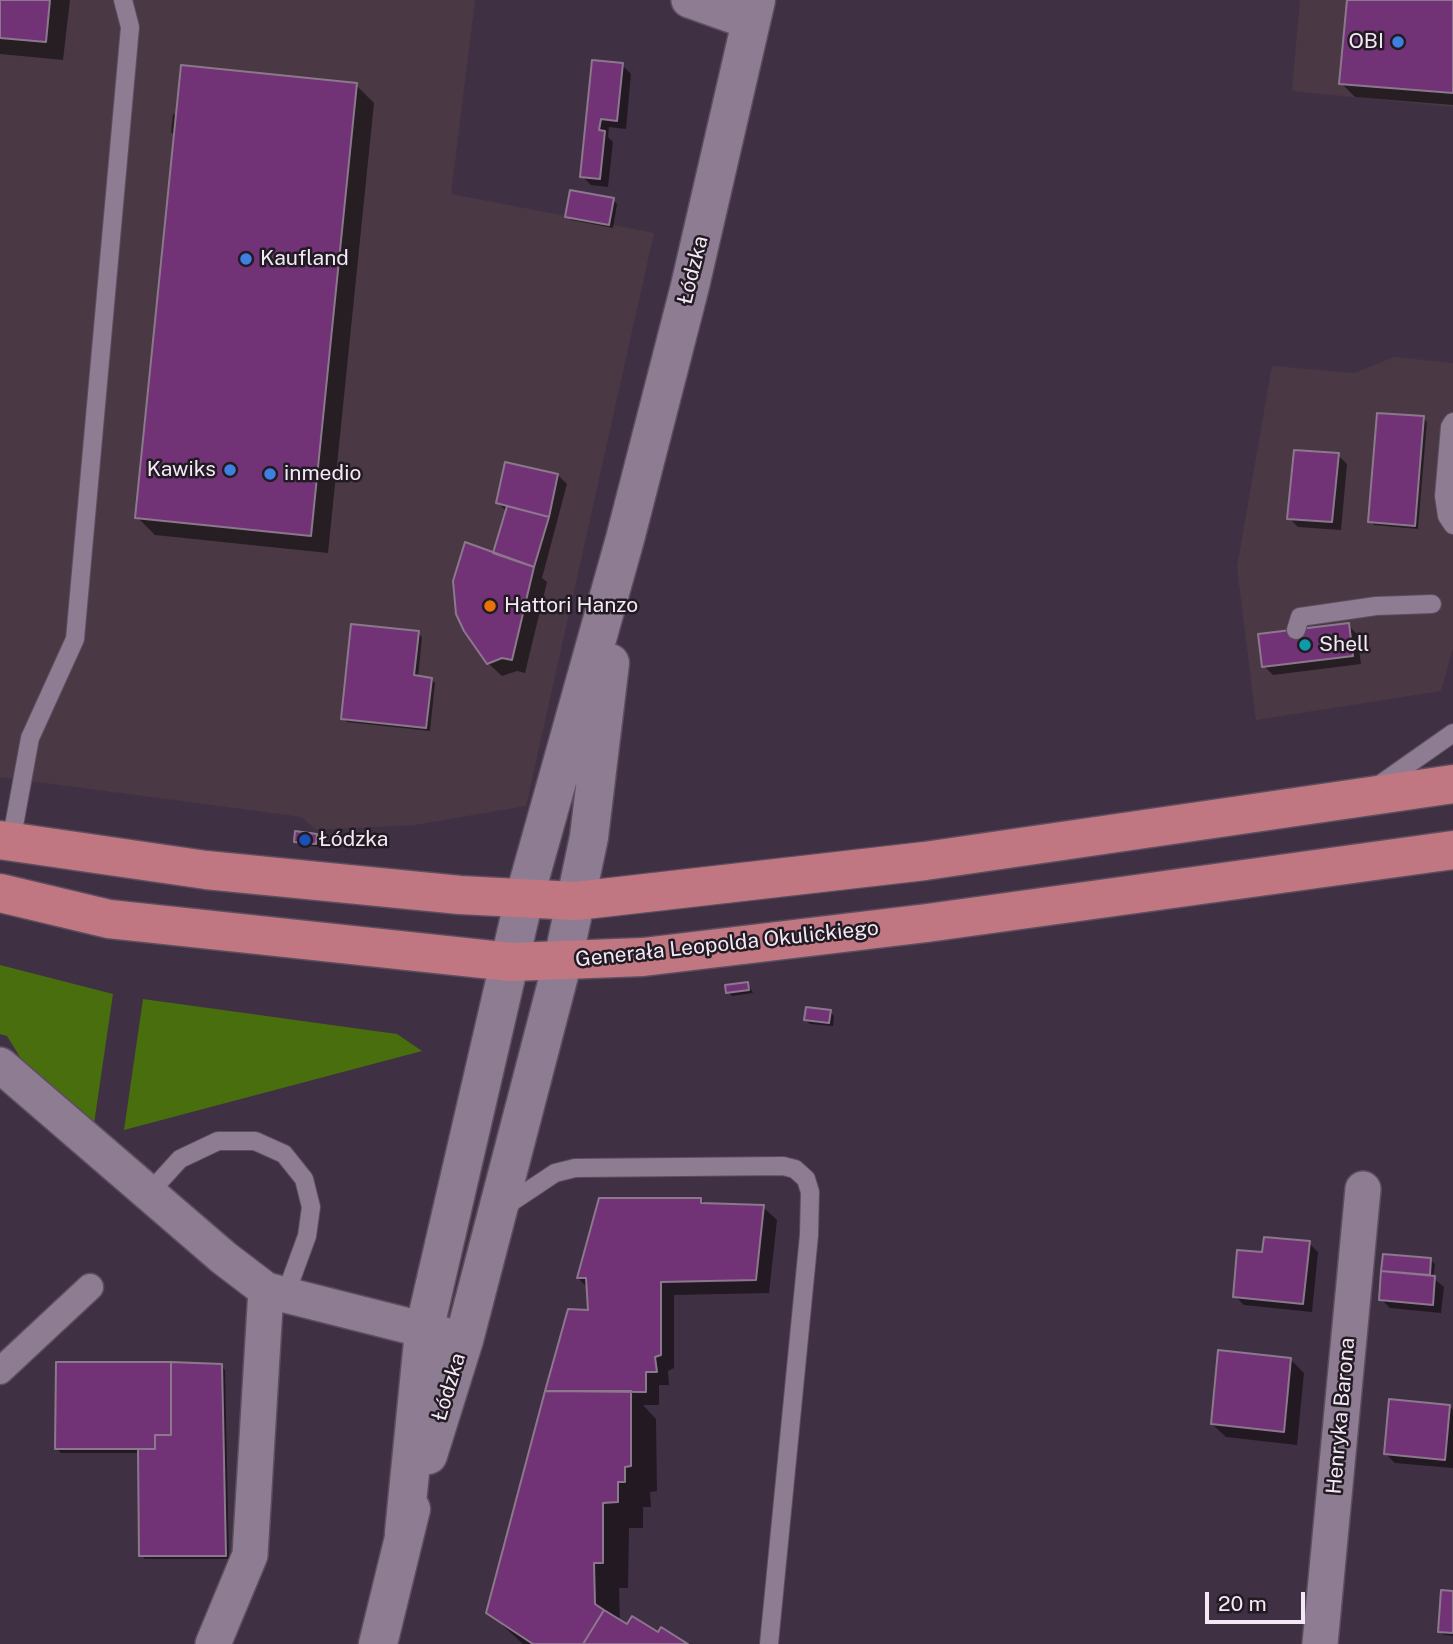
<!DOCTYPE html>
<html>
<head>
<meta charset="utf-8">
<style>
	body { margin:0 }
	#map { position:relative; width:1453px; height:1644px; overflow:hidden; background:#403043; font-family:"Public Sans",sans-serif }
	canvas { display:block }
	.scale { position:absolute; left:1205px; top:1592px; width:100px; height:32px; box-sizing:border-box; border:4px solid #f3e9f5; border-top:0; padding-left:9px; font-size:21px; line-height:24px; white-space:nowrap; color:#f3e9f5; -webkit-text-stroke:5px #231b24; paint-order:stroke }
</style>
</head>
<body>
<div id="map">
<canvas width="1453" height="1644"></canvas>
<div class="scale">20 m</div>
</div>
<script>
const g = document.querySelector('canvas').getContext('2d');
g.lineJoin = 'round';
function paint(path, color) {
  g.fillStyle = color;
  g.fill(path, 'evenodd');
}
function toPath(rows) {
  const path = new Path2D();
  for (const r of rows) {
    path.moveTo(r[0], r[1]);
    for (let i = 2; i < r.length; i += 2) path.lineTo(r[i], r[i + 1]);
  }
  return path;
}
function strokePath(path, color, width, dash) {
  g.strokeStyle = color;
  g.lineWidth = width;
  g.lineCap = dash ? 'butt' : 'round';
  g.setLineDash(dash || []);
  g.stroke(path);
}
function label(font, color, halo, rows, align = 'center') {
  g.font = font + ' "Public Sans",sans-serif';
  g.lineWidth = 5;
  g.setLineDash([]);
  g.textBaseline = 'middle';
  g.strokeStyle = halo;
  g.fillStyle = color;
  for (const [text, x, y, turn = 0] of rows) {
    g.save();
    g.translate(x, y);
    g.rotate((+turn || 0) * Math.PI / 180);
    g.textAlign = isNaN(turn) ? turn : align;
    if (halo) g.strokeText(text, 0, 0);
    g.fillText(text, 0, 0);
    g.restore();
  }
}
paint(toPath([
	[0,0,475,0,451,194,654,233,526,806,414,825,316,830,302,817,0,777],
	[1300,0,1453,0,1453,107,1292,91],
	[1394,357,1453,363,1453,648,1441,691,1256,720,1237,567,1272,366,1355,373]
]), '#4a3944');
paint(toPath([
	[0,965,113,994,94,1124,23,1062,7,1036,0,1034],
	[143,999,397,1034,422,1051,124,1130]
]), '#486e0d');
paint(toPath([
	[0,0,70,0,63,60,0,54],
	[1349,0,1453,0,1453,105,1355,97,1341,83],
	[594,62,622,65,631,74,626,129,609,127,608,137,613,142,608,187,591,185,582,176],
	[356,85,374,103,328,553,155,535,137,517,176,137,171,132,173,114,178,116],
	[613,200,617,204,613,228,571,220,567,216],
	[1423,418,1427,422,1418,529,1374,525,1370,521],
	[1338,455,1347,464,1341,530,1298,527,1289,518],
	[558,475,567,484,542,578,547,582,525,673,517,671,502,676,488,663,494,554,507,512,498,503],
	[1348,625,1357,634,1361,664,1273,675,1264,666],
	[418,633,422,637,418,678,431,679,435,683,430,731,347,722,343,718],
	[316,836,320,840,320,847,299,845,295,841],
	[748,984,753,993,732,996,728,992],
	[830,1012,834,1016,833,1026,810,1024,806,1020],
	[701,1199,706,1205,763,1207,777,1220,769,1293,674,1295,674,1368,668,1371,669,1385,659,1385,659,1405,643,1405,656,1419,657,1491,650,1492,651,1507,643,1507,643,1528,629,1528,628,1588,619,1588,620,1621,685,1644,523,1644,488,1612,590,1311,588,1288,578,1278],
	[1309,1243,1318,1252,1312,1312,1244,1305,1235,1296,1263,1254],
	[1385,1256,1430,1260,1435,1264,1433,1278,1444,1287,1441,1313,1390,1308,1381,1299],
	[1290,1359,1304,1373,1297,1445,1226,1437,1212,1424],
	[221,1366,225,1370,229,1559,145,1559,141,1555,139,1453,61,1453,57,1449],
	[1450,1406,1453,1410,1453,1468,1395,1463,1386,1454],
	[1453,1592,1453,1636,1444,1635,1440,1631]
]), '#0007');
const building = toPath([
	[0,0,50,0,46,42,0,38,0,0],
	[1347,0,1453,0,1453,93,1339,84,1347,0],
	[592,60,623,63,617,121,601,119,599,130,605,131,600,179,580,177,592,60],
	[181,65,357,83,311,536,135,518,181,65],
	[570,190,614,198,609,225,565,217,570,190],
	[1377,413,1424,416,1415,526,1368,522,1377,413],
	[1294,450,1339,453,1332,522,1287,519,1294,450],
	[505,462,558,474,549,517,496,503,505,462],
	[507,506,549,517,534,567,493,553,507,506],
	[465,542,534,567,512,660,502,658,487,664,464,631,456,614,453,581,465,542],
	[1349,623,1353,656,1262,667,1258,634,1349,623],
	[351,624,419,631,414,675,432,678,426,728,341,719,351,624],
	[295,831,317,834,316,844,294,842,295,831],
	[748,982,749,990,726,993,725,985,748,982],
	[806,1007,831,1010,829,1023,804,1020,806,1007],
	[599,1198,701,1198,701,1203,764,1205,756,1280,661,1282,661,1355,655,1357,657,1372,646,1372,646,1392,545,1391,568,1309,588,1310,586,1278,577,1278,599,1198],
	[1264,1237,1310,1241,1303,1304,1233,1297,1237,1250,1262,1252,1264,1237],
	[1383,1254,1431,1258,1430,1275,1381,1271,1383,1254],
	[1381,1271,1435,1276,1433,1305,1379,1300,1381,1271],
	[1218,1350,1291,1358,1284,1432,1211,1424,1218,1350],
	[56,1362,171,1362,171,1435,155,1435,155,1449,55,1449,56,1362],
	[171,1362,222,1364,226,1556,139,1556,138,1449,155,1449,155,1435,171,1435,171,1362],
	[545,1391,631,1391,631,1466,625,1467,625,1482,618,1482,618,1502,603,1503,603,1563,594,1563,595,1604,604,1610,583,1644,533,1644,486,1613,545,1391],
	[1389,1399,1450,1405,1445,1460,1384,1454,1389,1399],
	[1441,1590,1453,1591,1453,1633,1438,1632,1441,1590],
	[604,1610,627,1624,632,1616,658,1632,661,1627,688,1644,583,1644,604,1610]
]);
paint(building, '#713376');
strokePath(building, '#8c788c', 2);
const service = toPath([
	[1453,422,1450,427,1444,496,1447,516,1453,525],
	[1296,630,1300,617,1376,606,1432,604],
	[1379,785,1453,733],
	[11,842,30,738,75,639,130,27,123,0],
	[149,1193,180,1159,218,1141,255,1141,284,1154,304,1179,311,1207,307,1236,285,1296],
	[504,1207,555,1173,575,1168,783,1166,795,1169,806,1179,810,1192,809,1235,769,1644]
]);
const pedestrian = toPath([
	[0,1371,90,1287]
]);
const minor = toPath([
	[689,0,751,22],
	[0,1065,224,1258,266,1290,464,1340],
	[213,1644,250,1555,266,1290],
	[1320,1644,1363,1189]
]);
const tertiary = toPath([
	[428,1455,464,1340,563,960,589,837,610,663],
	[404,1533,424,1331,524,899,625,539,690,286,756,0],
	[378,1644,411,1509]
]);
const primary = toPath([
	[0,840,206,870,460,895,576,901,925,861,1453,784],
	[0,893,109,919,511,962,643,957,927,923,1453,850]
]);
strokePath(service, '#5c4e5f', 20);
strokePath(pedestrian, '#5c4e5f', 29);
strokePath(minor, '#5c4e5f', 38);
strokePath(tertiary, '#5c4e5f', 41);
strokePath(primary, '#5c4e5f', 41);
strokePath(service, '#8e7c92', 18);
strokePath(pedestrian, '#8e7c92', 26);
strokePath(minor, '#8e7c92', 35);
strokePath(tertiary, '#8e7c92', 38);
strokePath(primary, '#c07781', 38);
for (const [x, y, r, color] of [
	[1398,42,7,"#3f7fe0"],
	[246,259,7,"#3f7fe0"],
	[230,470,7,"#3f7fe0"],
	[270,474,7,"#3f7fe0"],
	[490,606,7,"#e8710a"],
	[1305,645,7,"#0f9aa8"],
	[305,840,7,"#1a4fb4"]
]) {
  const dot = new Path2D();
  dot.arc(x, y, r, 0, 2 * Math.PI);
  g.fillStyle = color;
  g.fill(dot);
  strokePath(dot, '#231b24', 2.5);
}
label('21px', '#f3e9f5', '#231b24', [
	["OBI",1384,42,"right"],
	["Kaufland",260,259],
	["Kawiks",216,470,"right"],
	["inmedio",284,474],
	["Hattori Hanzo",504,606],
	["Shell",1319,645],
	["Łódzka",319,840]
], 'left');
label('21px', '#f3e9f5', '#231b24', [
	["Łódzka",693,270,-76],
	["Generała Leopolda Okulickiego",727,944,-6],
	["Łódzka",449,1387,-73],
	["Henryka Barona",1341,1416,-85]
]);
</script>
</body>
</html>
